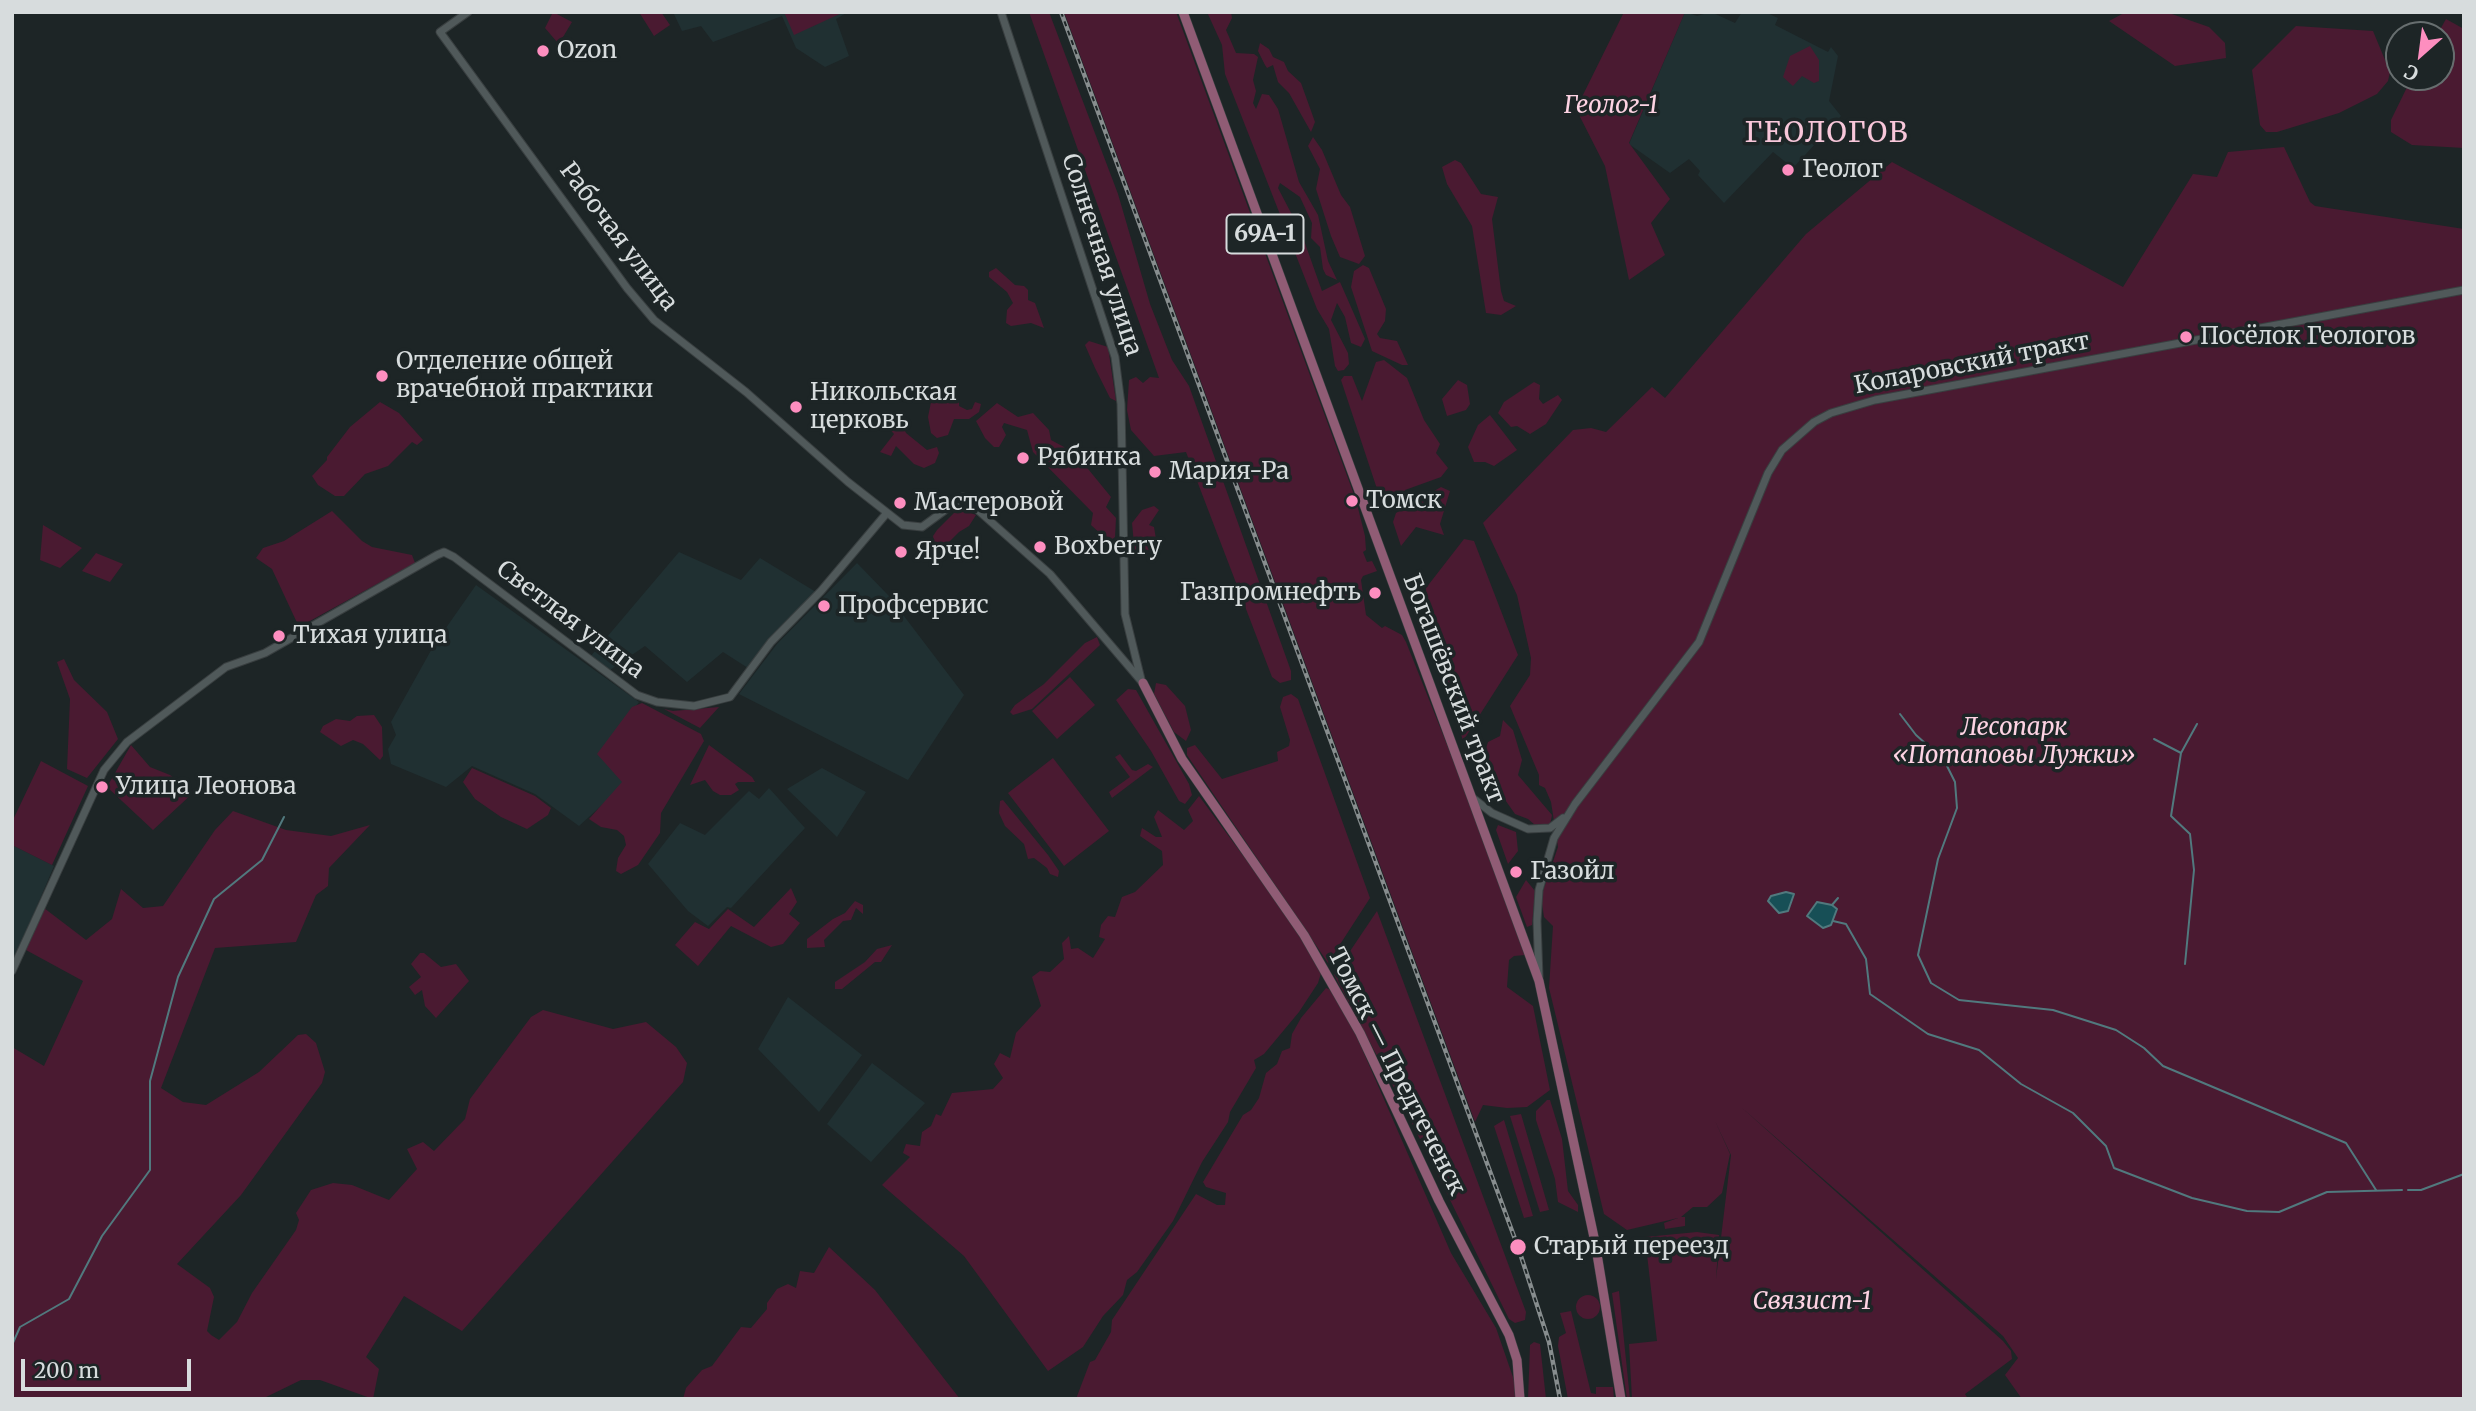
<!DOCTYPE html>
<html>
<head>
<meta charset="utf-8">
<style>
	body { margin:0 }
	#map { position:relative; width:2476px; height:1411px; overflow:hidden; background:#1d2526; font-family:Merriweather,serif }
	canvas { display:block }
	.frame { position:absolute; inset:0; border:14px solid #d7dcdd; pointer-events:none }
	.north { position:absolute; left:2385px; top:21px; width:70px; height:70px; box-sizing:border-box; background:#1d2526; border:2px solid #676e6f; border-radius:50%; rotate:208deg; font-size:19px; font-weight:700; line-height:28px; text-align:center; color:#d7dcdd }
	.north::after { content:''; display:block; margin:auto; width:24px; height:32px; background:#fd8ebf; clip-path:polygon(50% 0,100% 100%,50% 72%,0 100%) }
	.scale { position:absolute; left:21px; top:1359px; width:170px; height:32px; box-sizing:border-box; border:4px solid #d7dcdd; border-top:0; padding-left:9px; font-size:21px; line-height:24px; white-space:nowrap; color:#d7dcdd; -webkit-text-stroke:5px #1d2526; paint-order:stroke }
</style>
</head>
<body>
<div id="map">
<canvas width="2476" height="1411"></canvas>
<div class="frame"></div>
<div class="north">С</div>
<div class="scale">200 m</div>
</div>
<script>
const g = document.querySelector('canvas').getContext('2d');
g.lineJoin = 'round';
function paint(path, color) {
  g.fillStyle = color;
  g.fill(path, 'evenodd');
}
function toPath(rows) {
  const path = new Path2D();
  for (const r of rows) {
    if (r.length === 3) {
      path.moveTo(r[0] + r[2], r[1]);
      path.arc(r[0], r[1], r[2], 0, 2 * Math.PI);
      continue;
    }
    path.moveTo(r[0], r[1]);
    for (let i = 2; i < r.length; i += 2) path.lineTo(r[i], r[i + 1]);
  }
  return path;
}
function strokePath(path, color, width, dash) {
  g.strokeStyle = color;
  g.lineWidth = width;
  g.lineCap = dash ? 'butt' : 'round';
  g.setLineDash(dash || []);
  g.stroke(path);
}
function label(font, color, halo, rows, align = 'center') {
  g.font = font + ' Merriweather,serif';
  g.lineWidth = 7;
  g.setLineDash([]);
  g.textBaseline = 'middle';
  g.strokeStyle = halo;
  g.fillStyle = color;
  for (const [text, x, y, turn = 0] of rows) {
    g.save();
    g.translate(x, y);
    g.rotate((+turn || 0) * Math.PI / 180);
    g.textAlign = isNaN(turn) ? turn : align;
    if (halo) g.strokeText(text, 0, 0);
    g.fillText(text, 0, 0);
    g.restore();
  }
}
paint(toPath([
	[673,12,848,12,836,19,849,56,825,67,796,48,782,16,713,42,701,26,682,31],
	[1685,12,1697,16,1711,12,1735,23,1742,12,1765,12,1778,18,1775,25,1828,52,1831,47,1838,56,1829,101,1841,116,1793,168,1773,152,1724,203,1698,175,1700,171,1689,159,1670,173,1629,144],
	[679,552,741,580,760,558,816,592,748,668,723,652,687,682,645,646,610,670,590,657],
	[857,563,888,595,964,695,908,780,739,694,777,644],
	[476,585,639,702,601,754,626,783,579,826,535,794,472,766,446,787,391,764,388,749,396,735,391,722,434,645],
	[822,768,866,792,837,837,787,789],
	[769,788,805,828,731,908,727,907,708,926,688,911,648,864,680,823,705,835,749,791,759,799],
	[12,845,54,866,12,965],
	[788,997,862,1055,819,1112,758,1049],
	[872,1063,925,1103,871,1162,827,1124]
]), '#203032');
paint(toPath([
	[553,12,572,22,560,42,557,42,545,28],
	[639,12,661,12,670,25,654,36],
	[784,12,844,12,794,35],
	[1029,12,1049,12,1118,194,1150,304,1172,360,1189,386,1291,671,1291,680,1280,683,1272,677,1186,452,1154,456,1131,430,1127,410,1129,380,1136,377,1143,383,1150,377,1159,378],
	[1064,12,1176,12,1356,500,1365,536,1366,550,1363,552,1367,562,1372,561,1377,571,1363,576,1361,580,1366,615,1382,628,1385,626,1402,635,1406,642,1478,822,1525,955,1514,956,1509,960,1507,987,1533,1006,1550,1090,1527,1107,1507,1108,1483,1105,1475,1122],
	[1207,12,1231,12,1232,18,1226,30,1236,53,1254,54,1258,57,1253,80,1256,91,1253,103,1256,109,1262,94,1269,95,1278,109,1299,182,1318,215,1328,261,1337,280,1326,275,1323,269,1320,247,1311,238,1312,223,1300,197,1280,183,1278,188,1301,232,1322,291,1340,282,1365,339,1361,347,1351,343,1345,317,1337,303,1331,320,1348,353,1349,364,1344,370,1338,371,1335,366,1329,329,1317,309,1225,74,1222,45],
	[1624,12,1685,12,1629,143,1670,199,1651,223,1665,255,1629,280,1605,166,1576,109],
	[2126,12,2166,12,2209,27,2225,43,2226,58,2175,66,2109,21],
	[2446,19,2464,29,2464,148,2412,145,2391,132,2391,120,2412,77,2441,77,2441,35,2437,35],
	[2296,26,2373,31,2390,72,2388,81,2377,94,2339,113,2277,132,2266,132,2260,125,2252,70],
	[1260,43,1269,49,1273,57,1284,62,1288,71,1301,83,1315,122,1311,132,1289,93,1278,82,1273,65,1267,68,1265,65,1258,51],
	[1810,46,1819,60,1819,81,1814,83,1802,76,1793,86,1783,77,1790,56],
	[1313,137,1322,150,1341,195,1350,207,1365,256,1359,264,1340,257,1331,236,1316,189,1320,169,1308,146],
	[2284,147,2310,202,2315,206,2464,229,2464,1399,2022,1399,2005,1375,2018,1358,2003,1336,1741,1107,2003,1341,2011,1351,2012,1359,1965,1394,1968,1399,1632,1399,1629,1344,1657,1341,1645,1237,1697,1232,1719,1235,1716,1279,1731,1155,1715,1121,1730,1154,1722,1193,1707,1207,1693,1207,1681,1217,1685,1217,1685,1226,1665,1229,1664,1223,1678,1218,1627,1230,1604,1214,1549,988,1553,926,1544,917,1541,897,1558,847,1551,802,1545,788,1539,785,1539,775,1510,706,1530,675,1531,658,1517,595,1483,523,1573,430,1591,428,1606,432,1652,387,1665,398,1806,234,1892,162,2123,287,2193,174,2217,177,2228,152],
	[1455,160,1461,163,1481,194,1498,197,1492,219,1501,291,1504,301,1516,306,1501,315,1486,313,1472,226,1447,184,1442,167],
	[1363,265,1369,268,1386,309,1385,321,1377,334,1380,338,1397,341,1408,365,1402,365,1372,351,1351,287,1354,271],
	[996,268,1015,285,1024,286,1028,290,1028,300,1035,303,1044,328,1031,323,1011,326,1006,323,1007,310,1013,303,1007,292,989,277,989,272],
	[1089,341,1108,347,1116,401,1110,398,1095,368,1085,345],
	[1384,360,1407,378,1424,420,1440,444,1436,453,1448,468,1441,477,1405,490,1399,500,1389,505,1384,504,1379,495,1341,380,1344,376,1352,376,1362,401,1376,362],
	[1458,380,1467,385,1470,404,1466,410,1447,416,1442,399],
	[1534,382,1540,385,1539,399,1543,404,1558,395,1562,400,1546,424,1530,434,1517,426,1511,427,1498,413,1504,402],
	[950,391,959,397,959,406,967,410,972,409,975,402,981,404,979,412,969,419,954,419,948,435,937,438,931,433,928,417,931,402,936,394,943,398],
	[380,402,399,413,423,440,417,445,412,442,388,466,365,474,344,496,335,496,318,485,312,476,327,460,327,457,350,427],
	[997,403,1018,417,1033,413,1049,430,1051,440,1064,447,1077,462,1084,464,1111,497,1106,507,1116,518,1115,537,1111,540,1104,537,1091,525,1093,513,1033,452,1027,430,1004,423,1002,427,1006,435,999,447,994,447,985,438,976,421],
	[1490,415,1517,450,1494,466,1485,462,1474,462,1468,447,1478,425],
	[889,420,901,422,906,433,927,450,937,447,939,453,935,463,924,468,914,464,896,446,891,456,880,452,894,434,886,425],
	[1441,487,1450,491,1440,524,1444,535,1416,527,1401,546,1393,522,1396,513],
	[1154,506,1159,510,1149,525,1154,527,1157,545,1140,555,1135,554,1132,523,1142,510],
	[959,508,976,515,969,526,959,532,939,552,926,554,923,552,926,544,934,542,933,536,937,530],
	[332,511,362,541,372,547,412,555,415,563,299,627,272,569,256,558,263,548,284,541],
	[43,525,82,548,60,568,40,560],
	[1464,539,1474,541,1518,655,1463,741,1427,614,1426,588],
	[96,553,123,564,110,582,82,571],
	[1097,637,1100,645,1032,709,1013,715,1010,712,1015,705,1044,684,1085,643],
	[64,659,74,680,107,712,118,739,87,778,67,769,70,699,57,662],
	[1070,677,1095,705,1057,739,1032,711],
	[1156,683,1166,685,1185,706,1191,730,1186,741,1174,732,1154,694],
	[1128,689,1136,690,1189,784,1192,795,1185,804,1179,801,1151,751,1116,700],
	[1291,694,1298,699,1370,898,1328,963,1187,755,1187,748,1195,745,1222,779,1278,761,1277,752,1289,746,1290,740,1280,707,1283,697],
	[642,703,701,734,704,741,661,813,660,833,638,865,621,874,616,871,618,858,626,845,624,836,617,830,601,827,589,819,622,782,597,754,632,707],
	[719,707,700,728,664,709,673,711],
	[374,715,382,727,383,756,380,760,363,744,353,740,341,746,320,732,323,726,336,719,350,721,357,716],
	[1503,720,1513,730,1522,760,1518,775,1552,815,1550,825,1535,825,1528,819,1515,814,1487,774,1482,762,1488,742,1500,736],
	[131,745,150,767,170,775,194,792,153,830,107,787],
	[709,745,752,777,755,782,738,782,735,784,739,790,731,795,720,795,713,791,705,780,690,785],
	[1120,754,1132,770,1136,771,1148,764,1153,767,1112,798,1109,792,1130,777,1115,757],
	[1053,758,1109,831,1064,866,1008,793],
	[41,761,88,786,52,865,12,845,12,822],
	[472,768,535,796,551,808,548,815,527,829,501,817,475,799,463,782],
	[1199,796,1279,904,1322,970,1318,983,1299,1012,1264,1054,1254,1060,1256,1068,1230,1112,1228,1122,1202,1162,1173,1221,1137,1272,1127,1280,1123,1295,1103,1316,1083,1347,1048,1371,964,1256,882,1185,910,1157,903,1153,906,1144,920,1146,922,1132,931,1126,936,1114,941,1116,952,1093,993,1089,1003,1078,994,1064,1000,1053,1010,1058,1016,1033,1041,1006,1032,977,1040,971,1050,972,1064,959,1062,943,1069,936,1071,949,1078,948,1093,958,1105,939,1099,937,1101,925,1108,916,1115,917,1122,897,1135,892,1163,865,1162,851,1140,836,1142,828,1156,837,1162,837,1154,817,1158,810,1184,830,1193,821,1188,810],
	[1003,800,1048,855,1059,871,1058,877,1050,874,1047,868,1034,858,1028,859,1024,844,1005,826,999,813,1000,801],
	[233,811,286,830,331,836,370,825,329,868,328,886,316,895,296,942,215,948,161,1088,183,1102,206,1105,259,1072,298,1035,306,1034,316,1043,325,1072,322,1083,241,1195,177,1264,210,1288,214,1297,207,1331,211,1335,219,1340,237,1322,252,1293,296,1230,299,1220,296,1213,311,1190,333,1183,352,1185,389,1200,417,1169,407,1149,423,1142,434,1151,465,1119,470,1099,531,1017,543,1010,613,1029,646,1022,676,1047,687,1063,683,1082,462,1331,404,1296,366,1357,379,1369,373,1399,320,1380,301,1380,262,1399,12,1399,12,1047,44,1066,83,981,26,950,44,908,86,940,112,919,121,889,143,908,163,906,215,830],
	[1498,825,1516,832,1518,851,1508,864,1496,830],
	[1526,880,1535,891,1532,925,1527,927,1516,897],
	[791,888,797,902,789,914,800,923,783,944,771,947,731,926,698,966,675,945,695,922,709,929,728,909,754,927],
	[855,901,863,905,863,914,856,908,851,920,843,921,824,940,825,947,807,948,807,939,833,919,845,913],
	[1377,911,1526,1312,1525,1320,1515,1323,1509,1319,1401,1101,1334,975],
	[892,945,881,962,875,962,842,989,835,989,835,982,865,962,877,949],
	[420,953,424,953,441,967,456,964,469,981,436,1018,425,1006,422,990,415,995,409,987,421,977,411,964],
	[1326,988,1333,991,1356,1035,1451,1253,1496,1328,1515,1383,1516,1399,1076,1399,1090,1362,1095,1360,1111,1332,1112,1320,1196,1194,1217,1205,1225,1205,1226,1193,1206,1187,1203,1182,1243,1115,1251,1110,1259,1098,1266,1073,1277,1064,1282,1051,1290,1048,1292,1034,1301,1018],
	[1547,1100,1550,1100,1562,1139,1568,1191,1578,1205,1578,1212,1558,1202,1555,1179,1536,1120,1536,1111],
	[1521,1114,1549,1210,1540,1212,1510,1116],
	[1504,1120,1533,1216,1524,1218,1494,1126],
	[829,1247,875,1290,960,1399,683,1399,686,1388,702,1370,712,1366,741,1327,751,1328,767,1309,767,1303,777,1289,788,1284,796,1288,800,1271,814,1273],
	[1619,1291,1620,1301,1630,1399,1627,1399,1612,1293],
	[1588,1307,12],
	[1571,1311,1591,1393,1596,1394,1596,1387,1613,1387,1614,1399,1568,1399,1558,1346,1559,1337,1566,1333,1560,1313],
	[1534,1342,1540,1344,1546,1399,1528,1399,1530,1345]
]), '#4a1a31');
const water = toPath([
	[1786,892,1794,894,1788,911,1779,913,1768,901,1771,896,1786,892],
	[1817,902,1832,905,1837,909,1831,925,1823,928,1807,916,1817,902]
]);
paint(water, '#174f56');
strokePath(water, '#51797e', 2);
strokePath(toPath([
	[1900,714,1916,735,1944,760,1955,782,1957,808,1938,859,1918,955,1931,983,1959,1000,2053,1010,2116,1030,2144,1048,2163,1066,2346,1143,2376,1190],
	[2154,739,2181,753,2171,816,2190,834,2194,870,2185,964],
	[2181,753,2197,724],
	[1832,905,1838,898],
	[1833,921,1846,924,1866,959,1870,994,1928,1034,1979,1050,2021,1084,2073,1113,2106,1146,2114,1168,2192,1198,2247,1211,2279,1212,2327,1192,2402,1190],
	[2408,1190,2421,1190,2464,1174],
	[12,1345,20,1327,69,1299,102,1236,150,1170,150,1081,178,977,214,899,262,860,284,817]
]), '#51797e', 2);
const minor = toPath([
	[468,12,440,32,627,288,654,320,746,392,848,482,903,525,922,527,963,497,1050,574,1143,683],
	[1001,12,1115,357,1121,404,1125,614,1141,679],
	[1474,799,1492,813,1528,829,1550,828,1563,818],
	[12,971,104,770,127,742,226,667,265,653,437,555,444,552,454,557,637,695,657,702,694,706,730,697,771,642,821,591,886,514],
	[1539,977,1537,921,1539,890,1554,838,1575,804,1699,642,1768,473,1782,450,1814,422,1831,413,1875,400,2464,290]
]);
const major = toPath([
	[1183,12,1539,981,1595,1242,1621,1399],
	[1143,683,1182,759,1304,935,1360,1033,1439,1201,1509,1335,1517,1360,1520,1399]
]);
strokePath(minor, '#393f40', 9);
strokePath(major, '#393f40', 10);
strokePath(minor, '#50595a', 7);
strokePath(major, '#905c75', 9);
const rail = toPath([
	[1061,12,1518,1247,1549,1342,1560,1399]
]);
strokePath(rail, '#878d8e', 4.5);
strokePath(rail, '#1d2526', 2, [5]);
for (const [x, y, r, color] of [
	[543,51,7,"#fd8ebf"],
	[1788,170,7,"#fd8ebf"],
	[2186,337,7,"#fd8ebf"],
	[382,376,7,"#fd8ebf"],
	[796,407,7,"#fd8ebf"],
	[1023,458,7,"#fd8ebf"],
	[1155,472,7,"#fd8ebf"],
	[1352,501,7,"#fd8ebf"],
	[900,503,7,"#fd8ebf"],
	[1040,547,7,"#fd8ebf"],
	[901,552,7,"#fd8ebf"],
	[1375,593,7,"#fd8ebf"],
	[824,606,7,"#fd8ebf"],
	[279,636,7,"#fd8ebf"],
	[102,787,7,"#fd8ebf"],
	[1516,872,7,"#fd8ebf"],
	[1518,1247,9,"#fd8ebf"]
]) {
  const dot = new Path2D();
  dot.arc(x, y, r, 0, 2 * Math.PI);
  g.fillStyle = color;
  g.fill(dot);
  strokePath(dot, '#1d2526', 2.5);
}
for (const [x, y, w] of [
	[1265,234,77]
]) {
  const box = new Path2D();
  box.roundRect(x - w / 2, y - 19.5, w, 39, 5);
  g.fillStyle = '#1d2526';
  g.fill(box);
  strokePath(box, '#d7dcdd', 2);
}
label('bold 23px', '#d7dcdd', null, [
	["69А-1",1265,234]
]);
label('24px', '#d7dcdd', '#1d2526', [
	["Ozon",557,51],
	["Геолог",1802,170],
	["Посёлок Геологов",2200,337],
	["Отделение общей",396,362],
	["врачебной практики",396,390],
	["Никольская",810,393],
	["церковь",810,421],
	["Рябинка",1037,458],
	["Мария-Ра",1169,472],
	["Томск",1366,501],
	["Мастеровой",914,503],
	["Boxberry",1054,547],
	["Ярче!",915,552],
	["Газпромнефть",1361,593,"right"],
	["Профсервис",838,606],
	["Тихая улица",293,636],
	["Улица Леонова",116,787],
	["Газойл",1530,872],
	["Старый переезд",1534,1247]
], 'left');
label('italic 24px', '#fdd3e3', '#1d2526', [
	["Геолог-1",1611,106],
	["Лесопарк",2014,728],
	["«Потаповы Лужки»",2014,756],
	["Связист-1",1812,1302]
]);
label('24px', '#d7dcdd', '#1d2526', [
	["Рабочая улица",618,237,53],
	["Солнечная улица",1101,255,72],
	["Коларовский тракт",1972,364,-11],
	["Светлая улица",570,620,37],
	["Богашёвский тракт",1453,689,69],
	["Томск — Предтеченск",1396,1072,63]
]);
g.letterSpacing = '2px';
label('28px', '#f8c7da', '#1d2526', [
	["ГЕОЛОГОВ",1827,134]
]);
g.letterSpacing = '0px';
</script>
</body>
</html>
